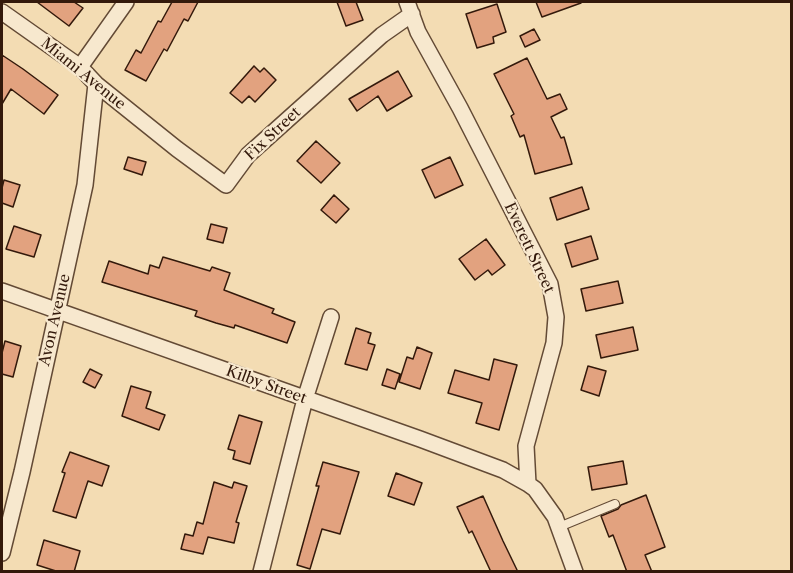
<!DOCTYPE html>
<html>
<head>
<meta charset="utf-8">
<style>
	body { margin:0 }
	#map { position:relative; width:793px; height:573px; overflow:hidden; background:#f3dcb3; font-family:"Libre Caslon Text",serif }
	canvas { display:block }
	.frame { position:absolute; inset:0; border:3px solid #33190b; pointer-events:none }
</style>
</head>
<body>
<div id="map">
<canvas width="793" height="573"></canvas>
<div class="frame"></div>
</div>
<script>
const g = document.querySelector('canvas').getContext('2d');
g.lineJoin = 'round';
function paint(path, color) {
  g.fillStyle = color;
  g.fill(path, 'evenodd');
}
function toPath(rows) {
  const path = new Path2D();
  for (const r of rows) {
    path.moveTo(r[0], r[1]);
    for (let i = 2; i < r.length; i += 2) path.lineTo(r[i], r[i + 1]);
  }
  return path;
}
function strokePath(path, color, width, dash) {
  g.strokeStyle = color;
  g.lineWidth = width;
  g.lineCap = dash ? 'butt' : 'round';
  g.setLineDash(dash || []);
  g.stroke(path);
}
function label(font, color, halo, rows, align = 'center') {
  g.font = font + ' "Libre Caslon Text",serif';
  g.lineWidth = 4.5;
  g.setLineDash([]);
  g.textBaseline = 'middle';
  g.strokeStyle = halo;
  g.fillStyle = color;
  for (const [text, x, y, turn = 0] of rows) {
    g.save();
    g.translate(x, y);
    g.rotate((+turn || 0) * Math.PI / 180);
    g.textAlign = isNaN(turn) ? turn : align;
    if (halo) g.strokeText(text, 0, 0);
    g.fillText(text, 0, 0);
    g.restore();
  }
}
const building = toPath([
	[37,2,74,2,83,8,69,26,37,2],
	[172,2,198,2,188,21,184,19,167,51,164,49,146,81,125,70,136,50,141,53,158,21,161,22,172,2],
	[337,2,356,2,363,20,346,26,337,2],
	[536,2,580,2,581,3,542,17,536,2],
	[497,4,506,32,493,37,494,43,477,48,466,14,497,4],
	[534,29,540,40,525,47,520,36,534,29],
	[2,55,23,69,58,95,44,114,11,89,2,104,2,55],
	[527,58,547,99,560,94,567,109,551,117,561,138,564,137,572,164,535,174,524,135,520,137,511,116,514,114,494,74,527,58],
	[254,66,260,72,264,68,276,80,255,102,249,96,242,103,230,93,254,66],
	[398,71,412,96,387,111,378,96,357,111,349,99,398,71],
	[316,141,340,163,321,183,297,161,316,141],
	[128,157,146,162,142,175,124,169,128,157],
	[450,157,463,185,435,198,422,170,450,157],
	[4,180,20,185,13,207,2,203,2,188,4,180],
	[582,187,589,209,557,220,550,198,582,187],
	[334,195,349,209,336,223,321,210,334,195],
	[211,224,227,228,223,243,207,239,211,224],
	[14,226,41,235,34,257,6,249,14,226],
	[591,236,598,259,572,267,565,244,591,236],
	[486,239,505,265,492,275,488,270,475,280,459,259,486,239],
	[163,257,210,271,212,267,230,273,224,290,274,309,272,313,295,322,287,343,235,325,234,328,216,323,195,316,197,311,102,282,109,261,148,274,150,265,159,268,163,257],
	[618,281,623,303,586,311,581,289,618,281],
	[633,327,638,350,601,358,596,335,633,327],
	[356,328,371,333,368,343,375,345,367,370,345,364,356,328],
	[5,341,21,346,13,377,2,374,2,353,5,341],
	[417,347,432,353,420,389,399,382,407,357,413,359,417,347],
	[494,359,517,365,499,430,476,423,482,403,448,393,455,370,489,380,494,359],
	[588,366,606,371,599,396,581,390,588,366],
	[90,369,102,375,95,388,83,382,90,369],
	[387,369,400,374,395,389,382,385,387,369],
	[131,386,151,392,146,408,165,415,159,430,122,416,131,386],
	[239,415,262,422,250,464,233,459,235,451,228,449,239,415],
	[70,452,109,466,102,486,88,481,76,518,53,511,65,473,62,472,70,452],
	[623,461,627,484,592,490,588,467,623,461],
	[323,462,359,472,340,534,322,529,310,569,297,565,319,486,316,486,323,462],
	[396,473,422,483,414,505,388,496,396,473],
	[214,482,232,488,234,482,247,486,236,522,239,523,234,543,208,537,203,554,181,549,185,534,193,536,197,522,203,524,214,482],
	[646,495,665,547,645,555,652,572,627,572,613,535,609,537,601,516,618,509,621,505,646,495],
	[483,496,503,541,518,572,491,572,472,531,469,533,457,507,483,496],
	[44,540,80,551,74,572,59,572,37,565,44,540]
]);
paint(building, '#e2a27f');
strokePath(building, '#33190b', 1.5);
const lane = toPath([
	[559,527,615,504]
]);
const street = toPath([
	[407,2,418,32,460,108,550,284,556,317,554,343,526,446,528,484,535,489,555,517,575,572],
	[2,12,80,67,96,84,177,149,226,185,248,155,382,35,412,14],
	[80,67,126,2],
	[2,291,420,439,503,470,528,484],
	[2,553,22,472,85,185,96,84],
	[261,572,305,399,331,317]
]);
strokePath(lane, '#634a35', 10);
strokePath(street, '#634a35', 18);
strokePath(lane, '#f7e8ce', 8);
strokePath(street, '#f7e8ce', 15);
label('15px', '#33190b', '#f7e8ce', [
	["Miami Avenue",83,74,39],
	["Fix Street",273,134,-43],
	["Everett Street",529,248,65],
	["Avon Avenue",55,320,-77],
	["Kilby Street",266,385,20]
]);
</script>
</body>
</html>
